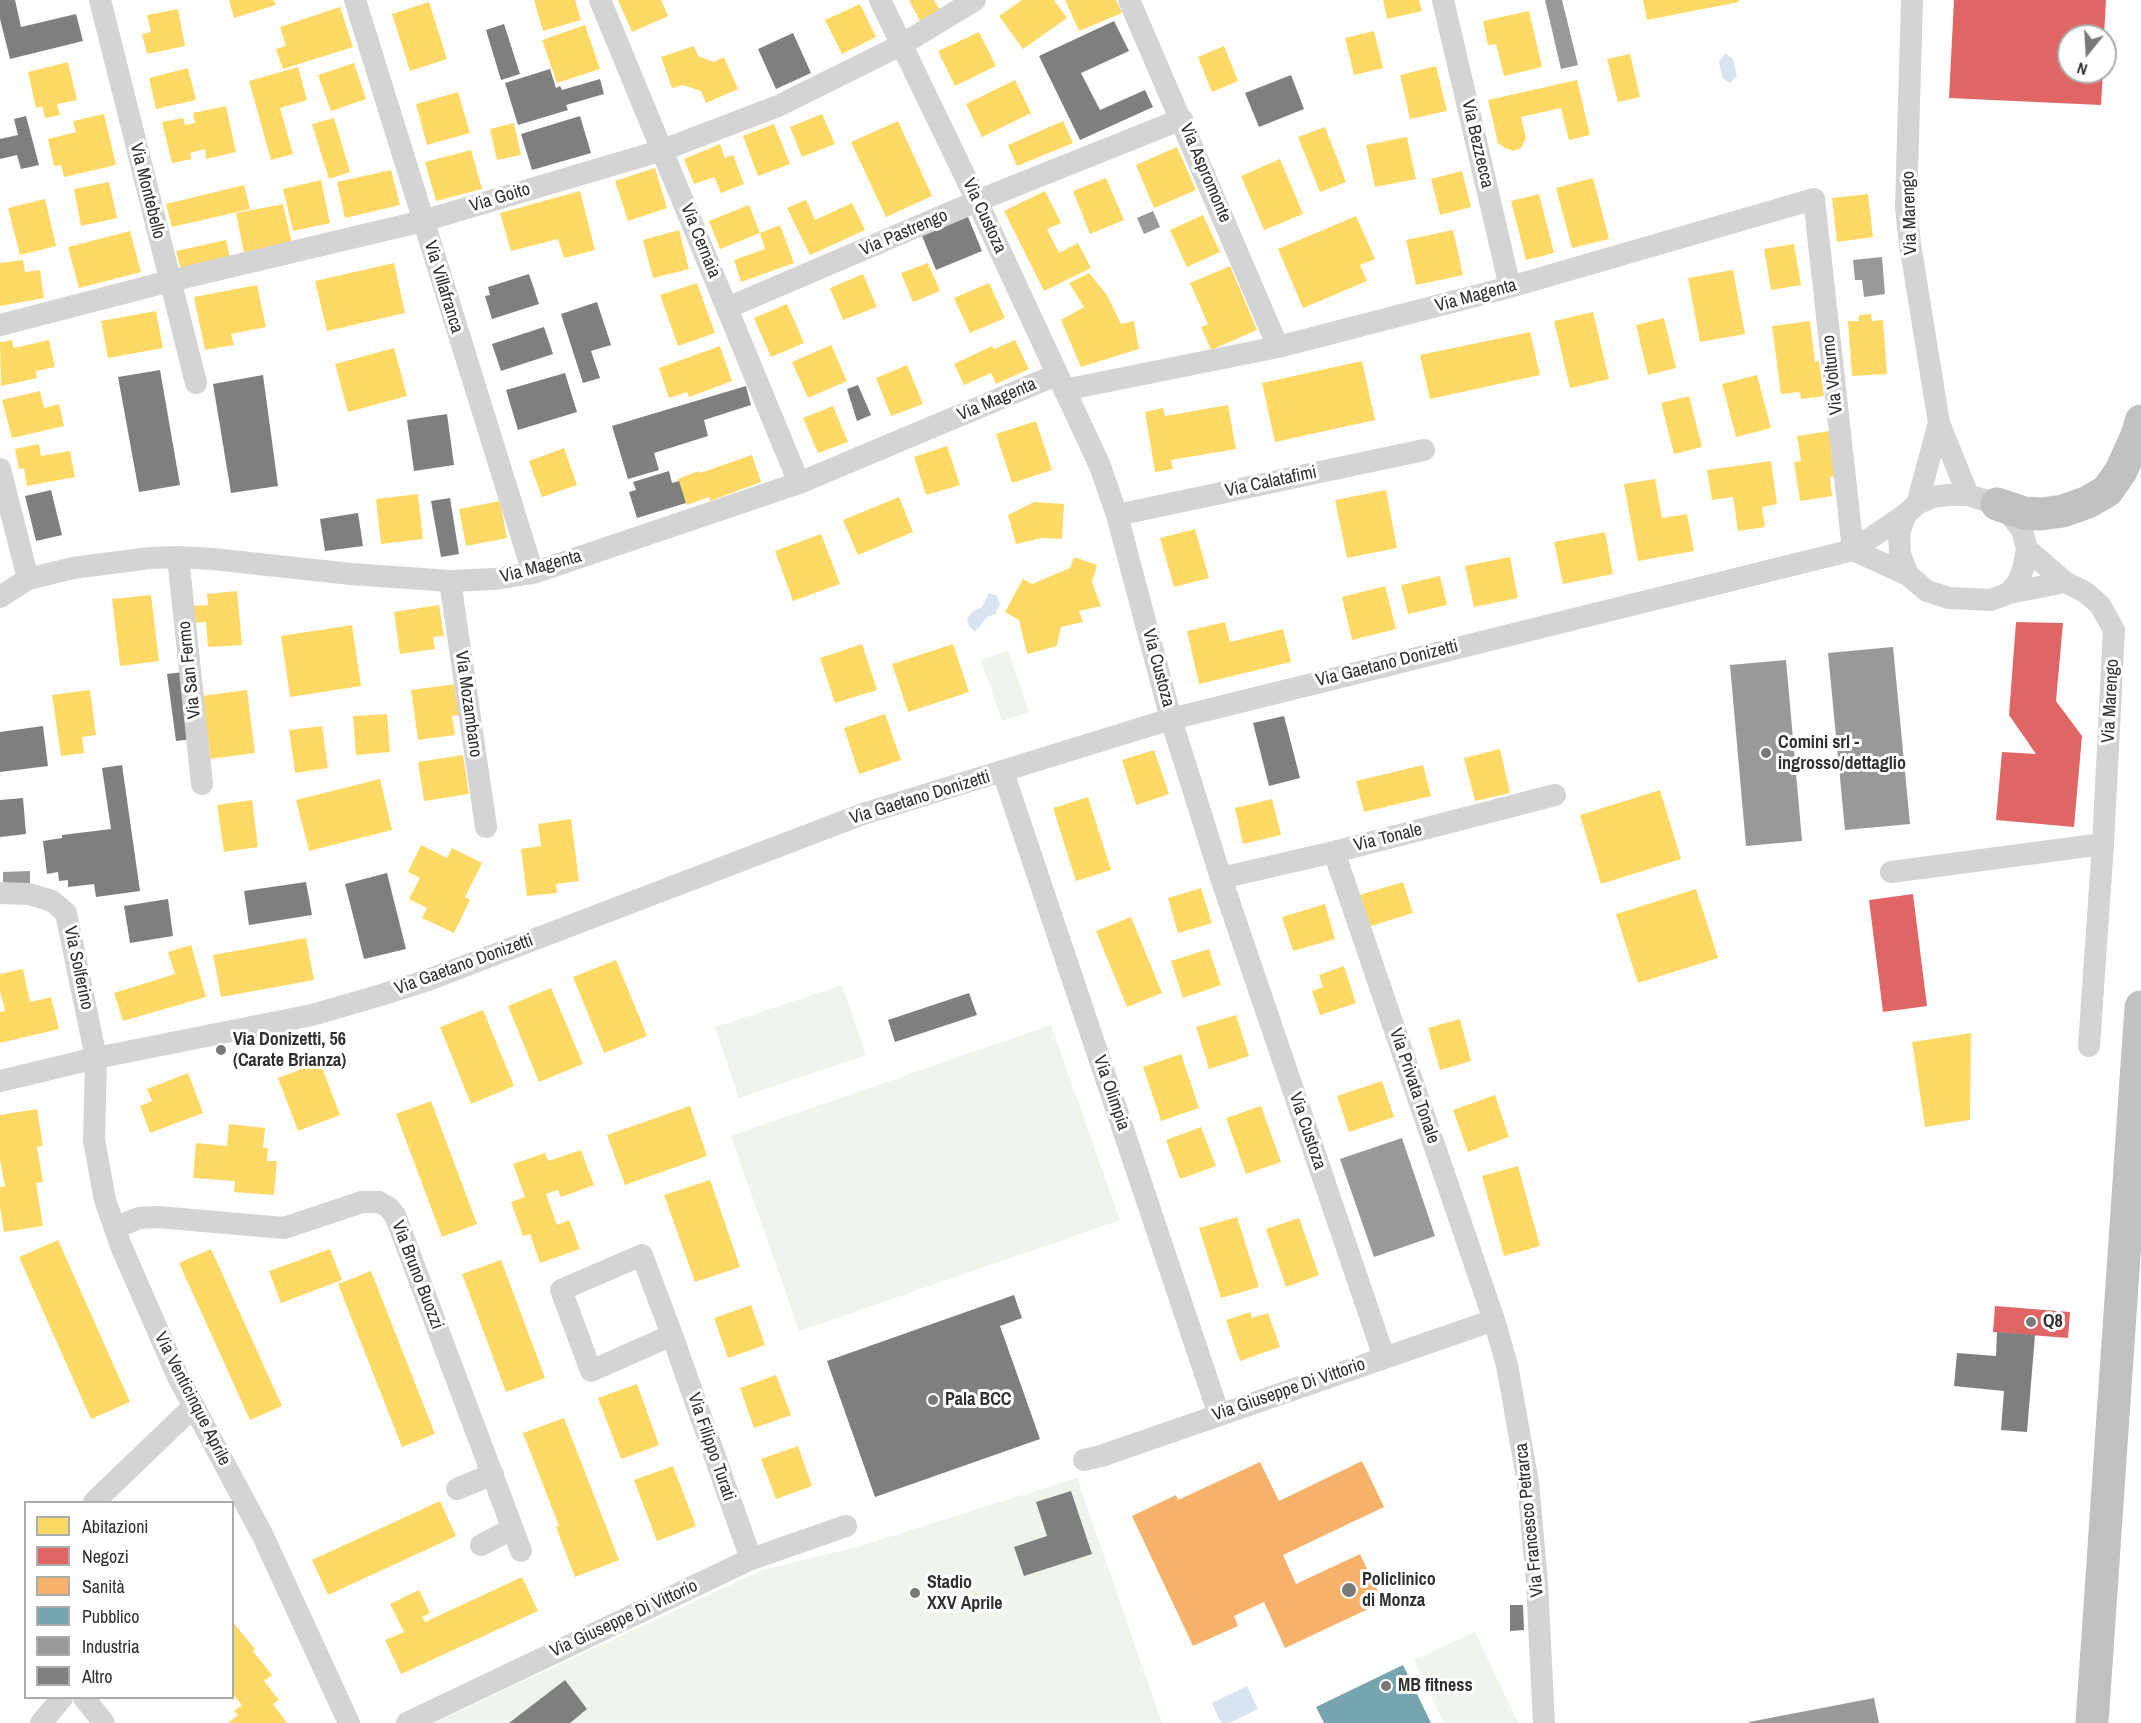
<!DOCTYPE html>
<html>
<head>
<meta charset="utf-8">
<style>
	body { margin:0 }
	#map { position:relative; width:2141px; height:1723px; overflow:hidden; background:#fff; font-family:"Archivo Narrow",sans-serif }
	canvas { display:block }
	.legend { position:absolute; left:24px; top:1501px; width:210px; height:198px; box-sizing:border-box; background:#fff; border:2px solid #acacac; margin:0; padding:8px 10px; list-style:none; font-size:18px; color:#2f2f2f }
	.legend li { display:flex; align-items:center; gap:12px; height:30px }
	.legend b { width:30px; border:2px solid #acacac }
	.north { position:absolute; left:2057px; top:24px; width:60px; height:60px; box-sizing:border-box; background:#fff; border:2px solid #acacac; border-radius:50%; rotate:198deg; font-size:16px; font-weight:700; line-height:24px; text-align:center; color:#2f2f2f }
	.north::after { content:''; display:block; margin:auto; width:21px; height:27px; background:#787878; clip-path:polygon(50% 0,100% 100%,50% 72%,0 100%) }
</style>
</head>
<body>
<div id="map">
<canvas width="2141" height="1723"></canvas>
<ul class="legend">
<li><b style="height:16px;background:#ffd966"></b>Abitazioni</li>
<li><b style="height:16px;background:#e06666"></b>Negozi</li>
<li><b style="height:16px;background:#f6b26b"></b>Sanità</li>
<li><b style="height:16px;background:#76a5af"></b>Pubblico</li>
<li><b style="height:16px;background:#999"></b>Industria</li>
<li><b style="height:16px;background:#7f7f7f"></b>Altro</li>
</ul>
<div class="north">N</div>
</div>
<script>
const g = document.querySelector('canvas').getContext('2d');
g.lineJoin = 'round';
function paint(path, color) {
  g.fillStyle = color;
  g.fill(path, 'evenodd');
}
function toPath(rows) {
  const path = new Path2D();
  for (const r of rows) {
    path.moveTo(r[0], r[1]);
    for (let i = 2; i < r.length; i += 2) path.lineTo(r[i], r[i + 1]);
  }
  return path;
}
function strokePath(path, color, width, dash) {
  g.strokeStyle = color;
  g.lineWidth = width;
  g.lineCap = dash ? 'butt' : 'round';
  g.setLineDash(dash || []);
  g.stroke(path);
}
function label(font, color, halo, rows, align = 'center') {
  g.font = font + ' "Archivo Narrow",sans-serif';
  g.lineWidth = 6;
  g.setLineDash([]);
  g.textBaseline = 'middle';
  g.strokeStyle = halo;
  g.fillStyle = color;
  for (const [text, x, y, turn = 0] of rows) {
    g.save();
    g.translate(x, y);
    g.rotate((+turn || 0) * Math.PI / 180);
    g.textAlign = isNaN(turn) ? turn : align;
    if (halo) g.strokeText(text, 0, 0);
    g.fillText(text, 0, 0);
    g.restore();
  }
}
paint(toPath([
	[1008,651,1029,712,1002,721,981,660],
	[842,985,866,1055,739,1098,715,1027],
	[1051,1025,1120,1220,799,1331,731,1136],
	[1077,1478,1162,1723,434,1723,762,1570,857,1547],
	[1475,1632,1518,1723,1444,1723,1414,1660]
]), '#eff5ec');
paint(toPath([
	[1726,53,1733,59,1737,76,1730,83,1722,78,1719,61],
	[989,593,997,596,1000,604,995,614,987,617,975,632,969,626,967,619,973,611,982,607],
	[1247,1686,1258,1709,1229,1723,1221,1723,1212,1703]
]), '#d8e4f2');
paint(toPath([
	[229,0,274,0,276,5,234,18],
	[534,0,575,0,581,20,543,31],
	[618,0,661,0,668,16,632,32],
	[909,0,934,0,940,10,920,21],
	[1022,0,1054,0,1067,18,1023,49,999,16],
	[1065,0,1116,0,1122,13,1079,31],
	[1383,0,1419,0,1422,11,1387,19],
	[1643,0,1738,0,1739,2,1647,20],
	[429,2,447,59,410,71,392,14],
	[860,4,876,37,842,54,825,20],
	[340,7,353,47,283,69,276,49,286,46,280,27],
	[178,9,185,46,147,54,142,34,151,32,147,15],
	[1529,11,1542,67,1504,76,1496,44,1488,45,1483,21],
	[585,25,600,69,557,83,542,40],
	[1374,31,1383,68,1354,75,1345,38],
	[979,32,996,66,955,86,938,51],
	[694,46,698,56,714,62,724,57,738,89,706,103,701,91,683,85,672,88,661,57],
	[1224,46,1238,81,1212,92,1198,57],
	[1630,54,1640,97,1618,102,1607,59],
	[68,62,77,100,57,104,60,115,45,118,42,106,36,108,28,72],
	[354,63,366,99,331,111,318,75],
	[1436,66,1447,111,1410,119,1400,75],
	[298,67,307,100,280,108,293,154,271,160,249,81],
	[188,68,196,100,156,109,149,78],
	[1015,80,1031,113,982,137,966,104],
	[1577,80,1590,135,1569,140,1561,108,1521,117,1526,138,1521,148,1514,151,1505,148,1498,143,1488,100],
	[458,92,470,133,427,145,416,104],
	[226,106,236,152,206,159,205,149,190,153,192,159,172,163,162,122,183,118,185,125,195,123,193,113],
	[104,114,116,165,64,177,61,165,54,166,48,139,76,132,73,121],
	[822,114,835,144,802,157,790,127],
	[334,118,350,172,329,179,312,124],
	[898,121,932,196,886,217,851,142],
	[1063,121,1073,143,1017,166,1008,145],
	[514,123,521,155,497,160,490,129],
	[774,124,790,164,758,176,743,136],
	[1325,127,1346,182,1320,192,1298,137],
	[1407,137,1416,179,1375,187,1366,145],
	[720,144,725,158,733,155,744,184,721,193,714,177,694,184,684,159],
	[1177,147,1196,190,1154,208,1136,165],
	[471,150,482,189,436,201,425,162],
	[1280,159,1303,214,1264,230,1241,176],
	[655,168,667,208,628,221,615,181],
	[391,170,400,205,345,218,337,182],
	[1462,171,1471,207,1440,215,1431,179],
	[1106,178,1124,220,1090,234,1073,191],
	[1593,178,1609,239,1572,248,1556,188],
	[321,180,330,223,293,231,283,189],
	[109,182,117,218,81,226,74,189],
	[244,185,250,209,172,227,166,204],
	[580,191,595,250,564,258,558,239,511,251,500,213],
	[1045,191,1061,223,1047,229,1059,253,1078,243,1091,268,1044,291,1004,211],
	[1539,194,1554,253,1526,260,1511,201],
	[1868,194,1873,237,1837,242,1832,198],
	[45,199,56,246,20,255,8,208],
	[806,200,815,220,852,203,865,230,810,255,787,208],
	[283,204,292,243,244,253,236,213],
	[749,205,760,233,720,249,709,221],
	[1203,215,1220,252,1187,267,1170,230],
	[1356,216,1375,259,1360,265,1367,281,1303,308,1278,249],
	[780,225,794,263,741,282,734,260,765,249,760,233],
	[679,230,689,269,653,278,643,240],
	[1453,230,1463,275,1416,285,1406,240],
	[130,231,141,272,79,288,68,247],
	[226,240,230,258,181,270,176,251],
	[1794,244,1801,285,1771,290,1764,249],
	[23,260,25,272,40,270,44,298,0,306,0,263],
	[394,263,405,313,327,331,315,281],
	[928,263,940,291,913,302,901,273],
	[1230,266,1257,330,1211,350,1201,327,1208,324,1190,283],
	[1733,270,1745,334,1700,342,1688,278],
	[1089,273,1107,295,1121,324,1134,321,1139,349,1081,367,1061,320,1084,307,1069,283],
	[863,274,877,307,843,320,830,288],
	[697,283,715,333,678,346,660,295],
	[989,283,1005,318,970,333,954,298],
	[257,285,266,327,231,334,234,345,205,350,194,297],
	[787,304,804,343,771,357,754,318],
	[156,311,163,348,108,358,101,321],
	[1593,312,1609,379,1570,388,1554,321],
	[1871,314,1872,321,1883,320,1887,374,1852,376,1848,321,1859,321,1859,315],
	[1664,318,1676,368,1648,375,1636,325],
	[1810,321,1815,362,1819,361,1824,396,1801,399,1800,392,1781,394,1772,326],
	[1530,332,1540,375,1430,399,1420,355],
	[12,340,14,348,49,340,55,367,36,371,37,378,1,386,0,342],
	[1015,340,1029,369,996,384,991,373,964,385,954,364,992,346,994,349],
	[831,345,847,381,808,398,792,362],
	[720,346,732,381,689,397,687,392,669,398,659,368],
	[394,348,407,396,348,412,335,364],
	[1362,361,1375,420,1275,442,1262,383],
	[907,365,923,404,891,416,876,378],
	[1757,375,1771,428,1736,437,1722,384],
	[40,391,44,408,59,404,64,426,12,438,2,400],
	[1689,396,1702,447,1674,454,1661,403],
	[1228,405,1236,449,1171,460,1173,469,1155,472,1145,412,1163,408,1165,416],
	[833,406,848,442,818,453,803,418],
	[1036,421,1052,470,1012,483,996,434],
	[1830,431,1837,476,1830,477,1832,496,1800,501,1794,462,1801,461,1797,436],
	[39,444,41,456,70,451,75,477,27,486,24,468,19,469,15,449],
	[947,446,960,485,926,495,914,457],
	[564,448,577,485,542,497,529,461],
	[752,455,761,482,710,501,709,497,687,505,678,479,699,471,700,473],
	[1771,461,1777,504,1762,507,1765,527,1738,531,1733,497,1712,500,1707,470],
	[1655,479,1662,518,1687,514,1694,551,1638,561,1624,484],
	[1386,490,1397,548,1347,558,1335,500],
	[418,494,423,539,381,544,376,499],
	[899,497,913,532,858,555,843,520],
	[500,501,507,538,466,546,459,509],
	[1034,502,1064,504,1062,539,1042,538,1016,544,1008,515],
	[1195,529,1209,578,1174,587,1160,538],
	[1605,532,1613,574,1563,584,1554,542],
	[821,534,840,584,793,601,775,551],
	[1074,557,1097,565,1092,582,1101,606,1079,611,1083,622,1061,627,1057,646,1027,654,1019,620,1005,612,1023,579,1032,584,1070,568],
	[1510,557,1518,598,1474,607,1465,566],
	[1440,576,1447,605,1408,614,1401,585],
	[1385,586,1396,629,1352,640,1342,597],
	[237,591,242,645,208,647,206,622,192,623,191,606,208,605,207,594],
	[151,595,159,661,120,666,112,599],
	[439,605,444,636,433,637,435,649,400,654,394,612],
	[1225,622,1230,642,1283,629,1291,662,1199,684,1187,631],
	[352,625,361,686,290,697,281,636],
	[862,644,877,690,835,703,820,658],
	[953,644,969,692,908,712,892,664],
	[456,684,460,715,452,716,455,735,418,740,411,690],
	[90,690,96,735,82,737,84,753,61,756,52,695],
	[247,690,255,753,209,759,201,696],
	[387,714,390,752,356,755,353,716],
	[885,714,901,760,859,774,844,728],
	[322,726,328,768,295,773,289,730],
	[1500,749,1510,793,1475,801,1464,758],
	[1154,750,1169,794,1136,805,1122,760],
	[463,755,469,794,424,801,418,762],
	[1423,765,1431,796,1364,812,1356,781],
	[380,779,392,830,309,851,296,800],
	[1660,790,1681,859,1601,884,1580,815],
	[1088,797,1111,870,1076,881,1053,808],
	[1272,799,1281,835,1243,844,1235,808],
	[252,800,258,847,224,852,217,805],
	[571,819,579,881,556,884,557,893,527,896,521,849,541,846,538,824],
	[421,845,447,858,452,848,482,863,465,897,470,900,454,933,422,918,427,908,409,899,420,878,408,872],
	[1403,882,1413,913,1368,927,1359,895],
	[1201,888,1212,923,1178,933,1168,898],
	[1696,889,1718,958,1638,983,1616,914],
	[1325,904,1335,939,1293,951,1282,917],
	[1131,917,1162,993,1127,1007,1096,931],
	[306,938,314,980,221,997,213,955],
	[191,945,206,997,123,1021,114,993,175,974,168,952],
	[1209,949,1221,985,1183,998,1171,961],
	[616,960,647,1036,604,1053,573,977],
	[1344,966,1356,1003,1320,1015,1312,991,1323,987,1319,975],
	[23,969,30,1002,51,997,59,1029,0,1043,0,1012,5,1011,0,991,0,974],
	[551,988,583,1064,539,1082,508,1006],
	[483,1010,514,1086,471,1104,440,1027],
	[1236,1015,1249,1056,1209,1069,1196,1027],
	[1460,1019,1471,1061,1440,1070,1428,1028],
	[1971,1033,1970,1120,1925,1127,1912,1042],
	[1181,1054,1199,1108,1161,1121,1143,1067],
	[320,1062,340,1115,298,1131,278,1078],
	[188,1073,203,1113,150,1133,140,1106,152,1101,147,1089],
	[1382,1081,1394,1117,1349,1132,1337,1096],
	[1495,1095,1509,1137,1468,1152,1453,1110],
	[431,1101,477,1224,442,1237,396,1114],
	[690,1106,707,1156,625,1185,607,1135],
	[1261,1106,1281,1162,1246,1174,1226,1118],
	[37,1109,43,1146,37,1147,43,1182,36,1183,43,1226,4,1232,0,1207,0,1187,5,1186,0,1160,0,1115],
	[229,1124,265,1128,263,1148,268,1148,267,1161,277,1161,274,1195,234,1192,235,1181,193,1178,196,1143,227,1146],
	[1201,1127,1216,1166,1180,1179,1166,1140],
	[581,1150,594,1185,561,1197,558,1190,546,1194,557,1225,569,1220,580,1249,540,1263,530,1234,523,1236,511,1202,525,1197,513,1164,545,1153,548,1161],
	[1518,1166,1540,1246,1504,1256,1482,1176],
	[710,1180,740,1267,695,1282,664,1195],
	[1237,1217,1259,1287,1221,1298,1199,1228],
	[1299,1218,1319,1275,1286,1287,1266,1229],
	[58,1240,130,1402,91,1419,19,1257],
	[211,1249,282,1406,250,1420,179,1263],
	[330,1249,342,1280,281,1303,269,1271],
	[501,1260,545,1378,506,1392,462,1274],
	[371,1271,435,1434,402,1447,338,1284],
	[751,1305,765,1345,728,1358,714,1318],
	[1250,1312,1252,1318,1268,1313,1280,1347,1240,1361,1226,1320],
	[776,1375,791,1415,754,1428,740,1388],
	[637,1384,659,1445,621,1459,598,1398],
	[564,1418,619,1560,575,1577,556,1527,559,1526,523,1433],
	[798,1446,812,1486,776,1499,761,1459],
	[673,1466,696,1526,657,1541,634,1480],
	[440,1501,456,1536,328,1595,312,1560],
	[522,1577,538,1611,401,1674,385,1640,404,1632,390,1604,419,1590,430,1613,422,1617,425,1622],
	[232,1621,255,1649,253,1651,272,1675,264,1681,279,1700,273,1704,287,1723,228,1723,238,1715,234,1711,242,1705,232,1693]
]), '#ffd966');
paint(toPath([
	[1954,0,2106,0,2104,36,2069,36,2069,72,2103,72,2101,105,1949,98],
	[2016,622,2063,623,2056,701,2082,736,2074,827,1996,820,2002,752,2036,754,2009,715],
	[1913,894,1927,1006,1883,1012,1869,900],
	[1995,1306,2070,1312,2068,1338,1993,1332]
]), '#e06666');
paint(toPath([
	[1362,1461,1384,1507,1283,1555,1296,1584,1360,1554,1383,1602,1285,1648,1264,1602,1234,1616,1238,1626,1193,1646,1132,1516,1176,1495,1178,1500,1260,1462,1279,1501]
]), '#f6b26b');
paint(toPath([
	[1403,1665,1431,1723,1324,1723,1316,1707]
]), '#76a5af');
paint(toPath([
	[1545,0,1562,0,1578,65,1561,69],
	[1153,211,1160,227,1144,234,1137,218],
	[1882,257,1885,294,1864,297,1862,280,1855,280,1853,260],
	[1893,647,1910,824,1845,830,1828,653],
	[1786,660,1802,841,1746,846,1730,665],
	[30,871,30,885,3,885,3,872],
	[1402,1138,1435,1236,1374,1257,1340,1159],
	[1874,1698,1879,1723,1749,1723,1749,1722]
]), '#999');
paint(toPath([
	[0,0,15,0,21,27,76,14,83,41,10,59,0,19],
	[1114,21,1129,51,1081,73,1100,110,1145,90,1153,107,1080,140,1039,56],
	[504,24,520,74,501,80,486,30],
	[793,33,811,73,776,89,758,49],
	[550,69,556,88,560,86,562,90,600,79,604,94,566,105,568,110,518,125,505,83],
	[1291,75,1304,109,1259,127,1245,93],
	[26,116,39,165,21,169,17,155,0,159,0,139,18,135,14,119],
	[580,116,591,153,532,170,521,134],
	[968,217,982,251,936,270,922,236],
	[529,274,539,304,492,319,485,296,490,295,488,287],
	[597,302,611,345,591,351,600,378,583,383,561,314],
	[544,327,553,354,501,371,492,344],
	[160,370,180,485,139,492,118,377],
	[565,373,577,412,518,430,506,390],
	[263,375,278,486,231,493,213,384],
	[858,385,871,415,857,421,847,389],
	[746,386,751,405,704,420,708,436,654,453,659,470,628,479,612,426],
	[447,414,454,465,414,471,407,420],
	[669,471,672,483,679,481,686,503,637,518,629,492,636,490,633,482],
	[51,490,62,535,36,541,25,496],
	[450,498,459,554,441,557,431,501],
	[358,513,363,546,325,551,320,519],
	[183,672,193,739,176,741,167,674],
	[1284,716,1300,778,1269,786,1253,723],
	[43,726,48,766,0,772,0,732],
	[122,765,140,891,96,897,94,884,68,887,68,880,59,881,58,872,47,874,43,841,62,838,62,835,111,829,102,768],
	[23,798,26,834,0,837,0,800],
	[387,873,406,949,364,959,345,884],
	[306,882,312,915,249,925,244,891],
	[168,899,173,936,130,943,124,906],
	[969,993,977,1015,895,1042,888,1020],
	[1014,1295,1022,1318,1000,1326,1040,1439,875,1497,827,1361],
	[1997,1332,2035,1335,2027,1432,2001,1430,2004,1391,1954,1386,1957,1353,1996,1356],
	[1071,1491,1092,1554,1024,1576,1014,1547,1047,1536,1036,1502],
	[1510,1605,1523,1605,1524,1630,1510,1631],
	[565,1680,587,1709,570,1723,509,1723]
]), '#7f7f7f');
strokePath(toPath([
	[100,0,196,383],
	[355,0,533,573],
	[600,0,799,483],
	[880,0,977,201,1100,466,1117,515,1171,719,1221,878,1384,1357],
	[1129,0,1278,347],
	[1443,0,1510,287],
	[1912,0,1906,207,1910,244,1939,423,1968,495],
	[727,308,977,201,1182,119],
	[0,325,170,281,423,221,663,150,778,106,901,45,975,0],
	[1064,390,1278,347,1510,287,1814,199,1853,550],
	[0,469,28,579],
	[1948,495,1968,495,1997,504,2012,517,2022,530,2027,549,2024,566,2018,582,2009,593,1991,600,1949,598,1927,591,1908,575,1900,554,1899,533,1906,514,1917,504,1933,497,1948,495],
	[1917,504,1939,423],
	[1117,515,1424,450],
	[2027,549,2065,582,2085,592,2100,605,2114,630,2103,844,2089,1046],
	[1853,550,1908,575],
	[178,557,202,784],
	[450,581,486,827],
	[2009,593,2065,582],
	[0,597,28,579,73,568,150,558,178,557,213,559,351,574,450,581,495,579,533,573,799,483,1056,375],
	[1003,772,1219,1415],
	[1334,852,1494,1320,1507,1365,1528,1483,1537,1582,1544,1723],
	[1891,872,2103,844],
	[1221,878,1334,852,1555,795],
	[0,893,29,894,52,901,66,913,96,1058,94,1140,105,1200,121,1246,178,1377,263,1536,349,1723],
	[0,1081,96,1058,312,1015,381,995,428,980,863,814,1171,719,1853,550,1906,514],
	[115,1228,139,1218,158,1217,284,1228,362,1202,379,1202,388,1207,395,1215,521,1551],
	[672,1335,591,1371,561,1290,642,1255,672,1335,751,1559],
	[1084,1460,1101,1456,1494,1320],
	[457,1489,493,1474],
	[94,1502,194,1406],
	[481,1545,512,1529],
	[84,1698,104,1723],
	[41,1723,62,1698],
	[407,1723,751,1559,846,1526]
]), '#d4d4d4', 22);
strokePath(toPath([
	[1997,504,2024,513,2041,514,2063,511,2088,502,2107,491,2121,471,2138,433,2141,421],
	[2092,1723,2141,1007]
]), '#c1c1c1', 33);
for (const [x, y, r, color] of [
	[1766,753,6,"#787878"],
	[221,1050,6,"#787878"],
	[2031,1322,6,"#787878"],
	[933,1400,6,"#787878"],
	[1349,1590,8,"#787878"],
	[915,1593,6,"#787878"],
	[1386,1686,6,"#787878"]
]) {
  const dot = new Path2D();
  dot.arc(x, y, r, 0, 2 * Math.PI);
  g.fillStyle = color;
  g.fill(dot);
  strokePath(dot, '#fff', 2);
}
label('18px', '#2f2f2f', '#fff', [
	["Via Bezzecca",1477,144,77],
	["Via Aspromonte",1205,173,67],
	["Via Montebello",147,191,76],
	["Via Goito",500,198,-17],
	["Via Marengo",1910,213,-92],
	["Via Custoza",984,216,65],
	["Via Pastrengo",904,233,-23],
	["Via Cernaia",700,241,68],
	["Via Villafranca",443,287,73],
	["Via Magenta",1476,296,-15],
	["Via Volturno",1833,375,-96],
	["Via Magenta",997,400,-23],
	["Via Calatafimi",1271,482,-12],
	["Via Magenta",541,567,-15],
	["Via Gaetano Donizetti",1387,664,-14],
	["Via Custoza",1158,668,75],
	["Via San Fermo",190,670,-96],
	["Via Marengo",2111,701,-87],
	["Via Mozambano",468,704,82],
	["Via Gaetano Donizetti",920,798,-17],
	["Via Tonale",1388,838,-14],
	["Via Gaetano Donizetti",464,965,-20],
	["Via Solferino",78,968,78],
	["Via Privata Tonale",1414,1086,71],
	["Via Olimpia",1111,1093,71],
	["Via Custoza",1307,1131,71],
	["Via Bruno Buozzi",417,1275,69],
	["Via Giuseppe Di Vittorio",1289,1390,-19],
	["Via Venticinque Aprile",192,1399,63],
	["Via Filippo Turati",711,1447,71],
	["Via Francesco Petrarca",1530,1520,-96],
	["Via Giuseppe Di Vittorio",624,1619,-25]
]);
label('bold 18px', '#2f2f2f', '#fff', [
	["Comini srl -",1778,743],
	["ingrosso/dettaglio",1778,764],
	["Via Donizetti, 56",233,1040],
	["(Carate Brianza)",233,1061],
	["Q8",2043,1322],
	["Pala BCC",945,1400],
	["Policlinico",1362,1580],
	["di Monza",1362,1601],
	["Stadio",927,1583],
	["XXV Aprile",927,1604],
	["MB fitness",1398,1686]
], 'left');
</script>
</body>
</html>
